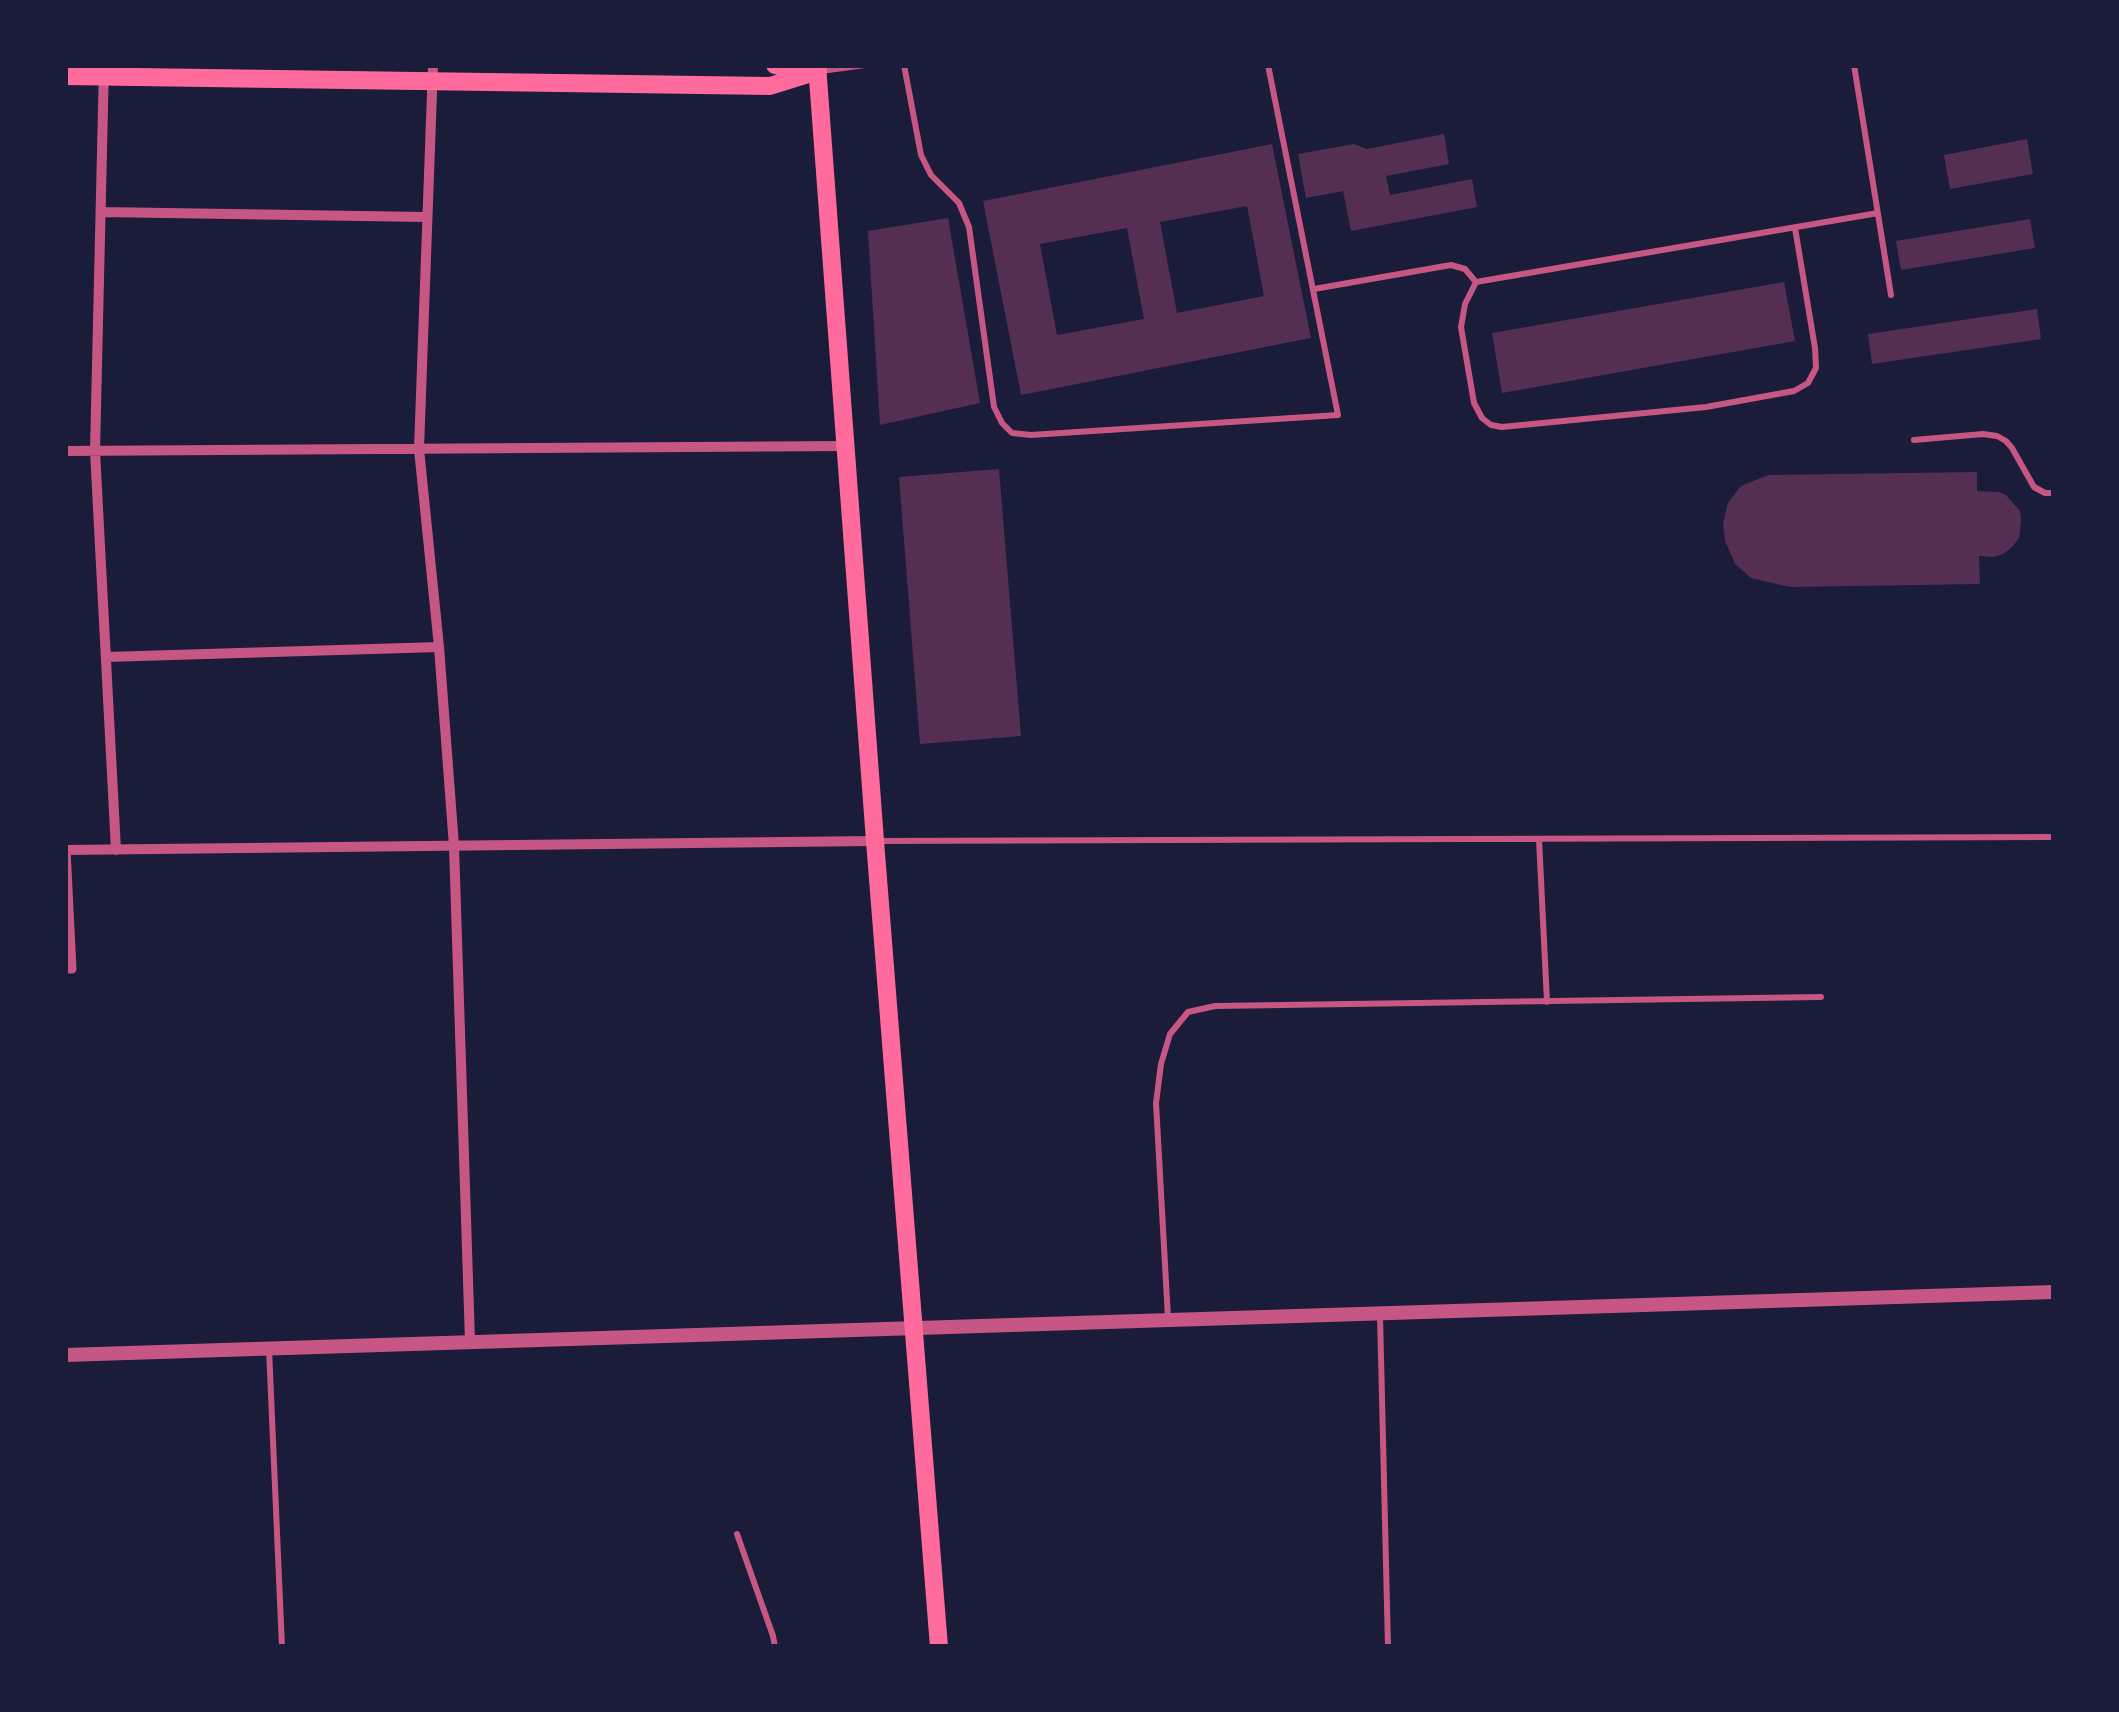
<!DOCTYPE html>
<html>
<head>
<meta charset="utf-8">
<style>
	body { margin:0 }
	#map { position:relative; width:2119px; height:1712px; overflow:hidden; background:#1b1b3a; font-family:Inter,sans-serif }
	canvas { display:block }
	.frame { position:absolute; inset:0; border:68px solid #1b1b3a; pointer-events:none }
</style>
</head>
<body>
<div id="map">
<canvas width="2119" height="1712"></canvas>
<div class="frame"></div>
</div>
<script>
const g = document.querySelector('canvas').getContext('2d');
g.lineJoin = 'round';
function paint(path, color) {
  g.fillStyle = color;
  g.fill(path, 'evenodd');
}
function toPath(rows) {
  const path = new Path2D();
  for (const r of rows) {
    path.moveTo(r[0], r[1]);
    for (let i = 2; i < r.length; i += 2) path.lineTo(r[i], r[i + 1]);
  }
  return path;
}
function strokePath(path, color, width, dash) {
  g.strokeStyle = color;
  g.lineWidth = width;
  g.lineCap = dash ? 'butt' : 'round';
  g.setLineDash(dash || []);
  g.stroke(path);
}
paint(toPath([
	[1444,134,1449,164,1386,176,1390,195,1472,179,1477,207,1351,231,1343,191,1306,198,1298,154,1354,144,1367,149],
	[2027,139,2033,174,1950,189,1944,155],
	[1272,144,1311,338,1021,395,983,201],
	[1247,206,1264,296,1177,313,1160,222],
	[1127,228,1144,319,1057,335,1040,244],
	[948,218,980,403,880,425,868,231],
	[2030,219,2035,248,1901,270,1896,241],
	[1784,282,1795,341,1502,393,1492,333],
	[2037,309,2041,339,1872,364,1868,334],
	[999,469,1021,736,920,744,899,477],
	[1977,472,1977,491,1999,492,2006,495,2020,511,2021,521,2019,538,2012,547,2003,554,1994,557,1979,556,1980,584,1790,587,1751,578,1735,564,1725,541,1723,523,1728,503,1741,486,1768,475]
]), '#542f53');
strokePath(toPath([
	[904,65,921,155,931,175,959,203,969,227,994,407,1002,423,1012,433,1031,435,1338,415,1268,65],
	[1854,65,1891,295],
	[821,71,865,65],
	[1476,282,1465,304,1461,327,1474,403,1482,418,1491,425,1502,427,1706,407,1794,391,1808,383,1816,368,1815,348,1795,228],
	[1314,289,1451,265,1465,269,1476,282,1878,213],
	[1914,440,1983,434,1997,436,2006,441,2012,448,2034,487,2045,493,2054,493],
	[1539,839,1547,1002],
	[875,841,2054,837],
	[1380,1315,1388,1647],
	[1168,1318,1156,1103,1161,1064,1170,1034,1188,1012,1215,1006,1821,997],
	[269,1349,282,1647],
	[737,1534,773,1636,775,1647]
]), '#c65784', 6);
strokePath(toPath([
	[65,969,72,969,66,850]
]), '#c65784', 9);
strokePath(toPath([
	[104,65,95,451,116,850],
	[433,65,419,449,439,647,454,846,470,1342],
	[101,212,426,217],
	[65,451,846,446],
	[106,657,439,647],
	[65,850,875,841]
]), '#c65784', 10);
strokePath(toPath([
	[65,1355,2054,1292]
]), '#c65784', 14);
strokePath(toPath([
	[775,65,812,70],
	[817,65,875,841,939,1647],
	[65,76,770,86,818,71]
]), '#ff6b9d', 18);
</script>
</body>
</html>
